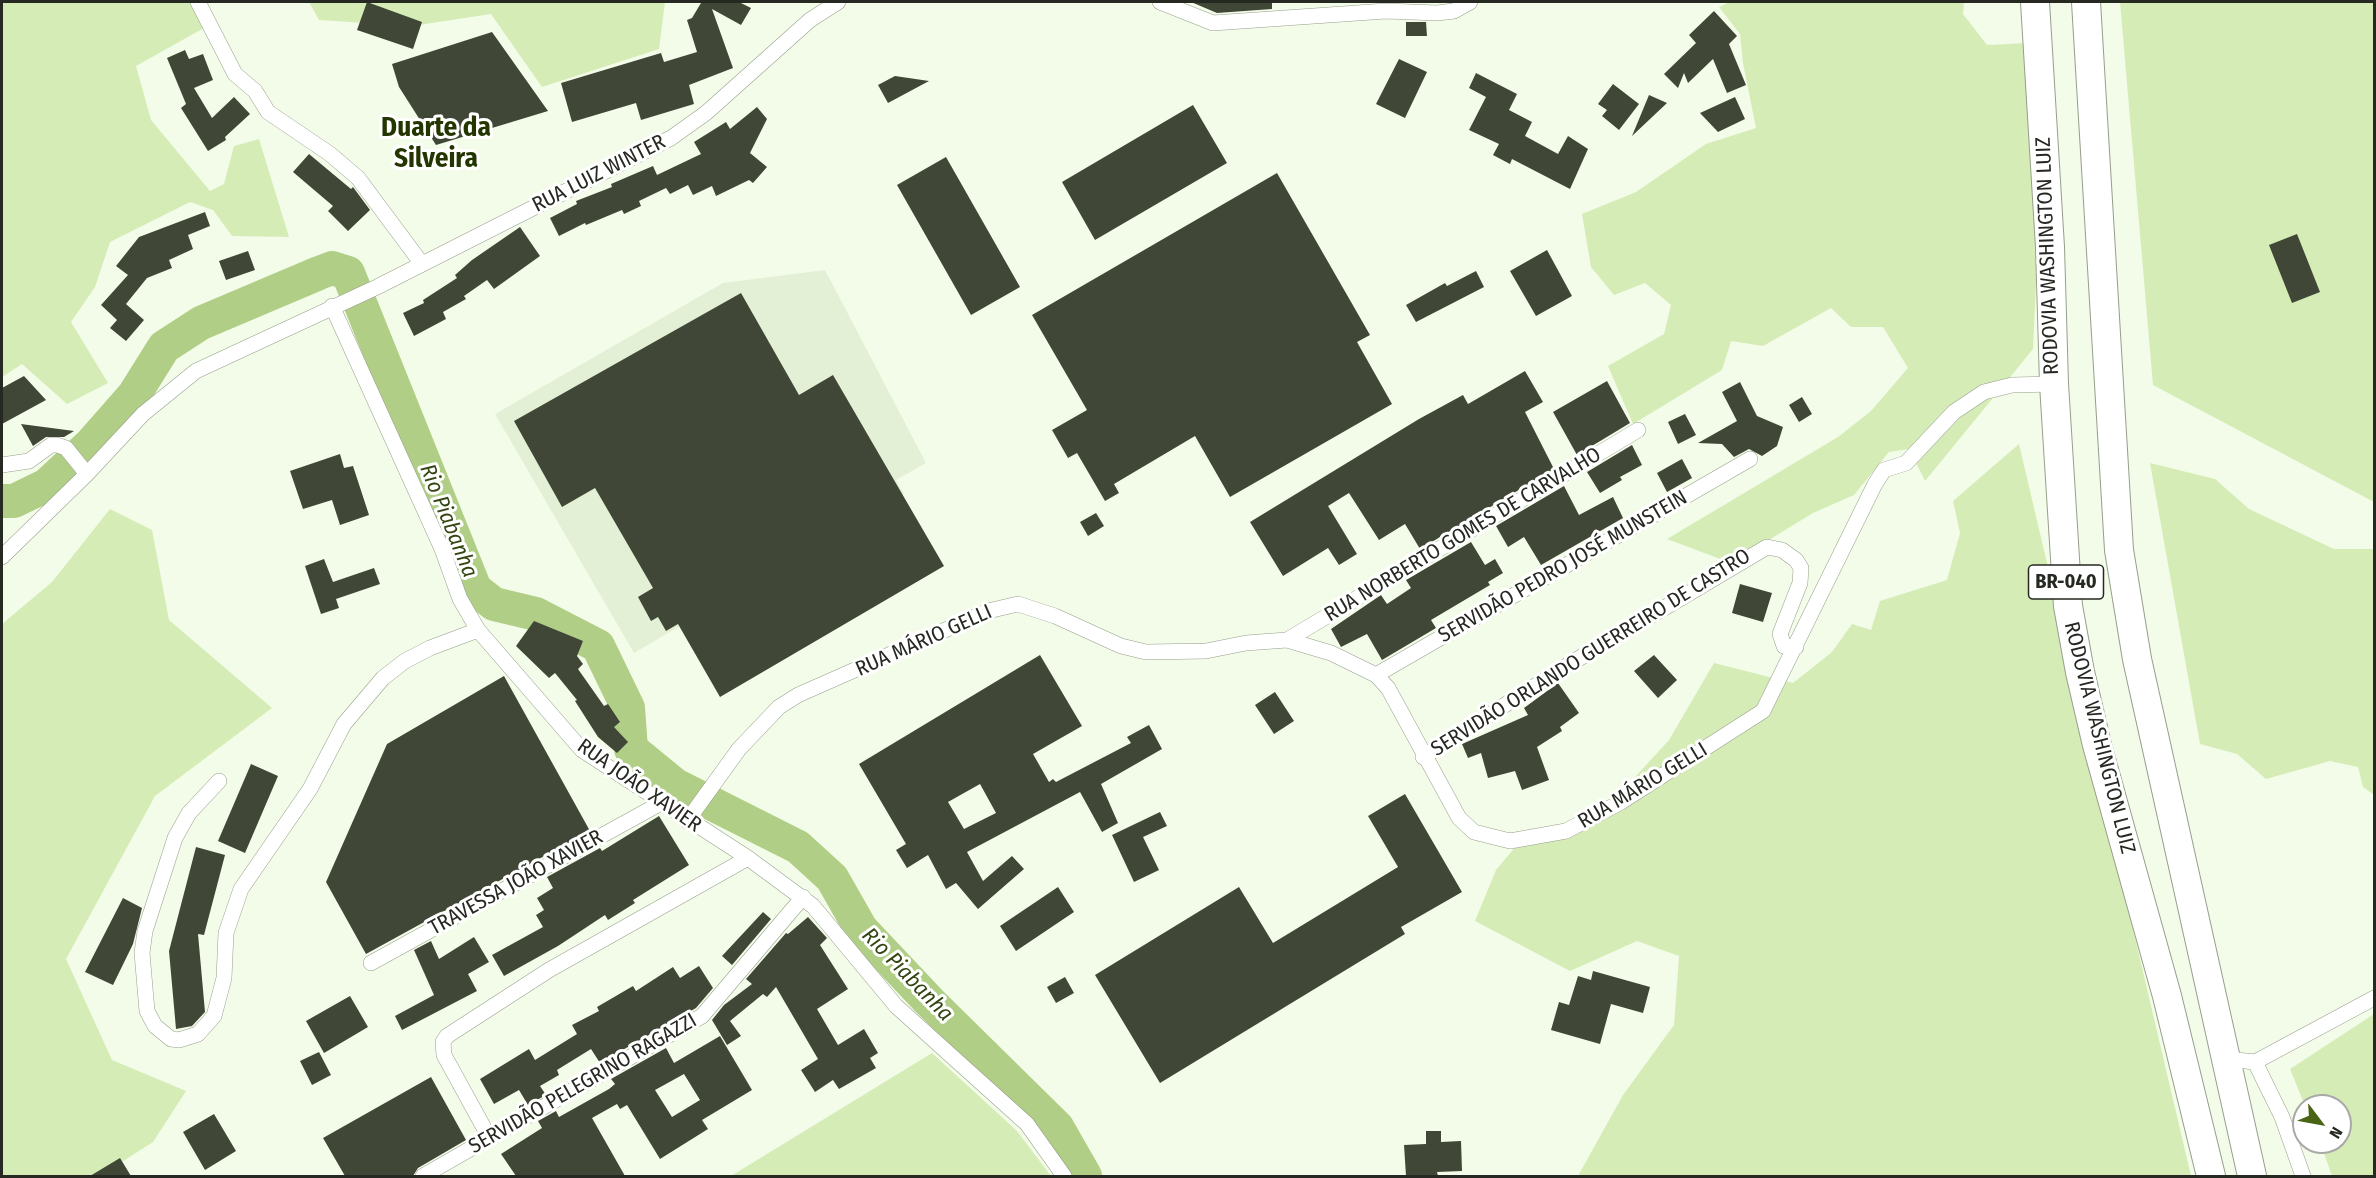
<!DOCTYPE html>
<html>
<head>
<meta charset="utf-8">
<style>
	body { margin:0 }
	#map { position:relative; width:2376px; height:1178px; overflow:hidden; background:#f3fce8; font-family:"Fira Sans Condensed",sans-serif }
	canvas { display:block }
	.frame { position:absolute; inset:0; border:3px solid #252921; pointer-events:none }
	.north { position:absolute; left:2292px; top:1094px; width:60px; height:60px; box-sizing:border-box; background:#fff; border:2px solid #a8a9a6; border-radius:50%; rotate:122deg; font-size:16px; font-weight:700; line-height:24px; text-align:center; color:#252921 }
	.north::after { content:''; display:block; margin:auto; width:21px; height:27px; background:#4a6415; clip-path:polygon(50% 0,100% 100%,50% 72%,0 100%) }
</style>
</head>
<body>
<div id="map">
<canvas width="2376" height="1178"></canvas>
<div class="frame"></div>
<div class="north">N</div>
</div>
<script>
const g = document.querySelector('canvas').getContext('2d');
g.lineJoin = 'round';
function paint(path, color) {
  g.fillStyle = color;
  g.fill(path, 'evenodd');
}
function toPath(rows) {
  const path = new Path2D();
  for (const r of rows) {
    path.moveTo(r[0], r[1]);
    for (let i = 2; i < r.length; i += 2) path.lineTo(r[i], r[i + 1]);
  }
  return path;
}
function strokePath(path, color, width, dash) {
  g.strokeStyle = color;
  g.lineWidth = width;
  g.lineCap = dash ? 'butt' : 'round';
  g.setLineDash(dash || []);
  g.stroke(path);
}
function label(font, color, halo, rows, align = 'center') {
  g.font = font + ' "Fira Sans Condensed",sans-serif';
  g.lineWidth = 6;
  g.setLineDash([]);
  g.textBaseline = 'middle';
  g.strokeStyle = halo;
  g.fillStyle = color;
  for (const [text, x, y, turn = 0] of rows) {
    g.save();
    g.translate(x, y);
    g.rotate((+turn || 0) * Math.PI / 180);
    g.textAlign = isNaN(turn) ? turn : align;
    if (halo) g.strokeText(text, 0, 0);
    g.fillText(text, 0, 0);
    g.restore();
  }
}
paint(toPath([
	[825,270,926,463,896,480,904,494,634,653,495,414,723,283]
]), '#e4f0d5');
paint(toPath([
	[2,2,190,2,204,28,136,66,151,120,210,191,224,184,234,146,259,139,289,237,232,236,213,210,190,202,110,242,95,287,71,322,108,383,67,404,22,364,2,377],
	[309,2,665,2,659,49,542,87,491,14,412,26,319,20],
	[1730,2,1964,2,1963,14,1987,45,2029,43,2037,263,2033,349,1925,481,1909,449,1889,452,1854,495,1813,513,1731,563,1667,539,1838,437,1871,411,1908,368,1883,327,1851,327,1831,308,1763,346,1731,341,1722,370,1633,424,1608,366,1664,334,1671,305,1645,283,1614,295,1591,267,1582,214,1636,192,1706,144,1756,128,1743,63,1740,34,1719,7],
	[2120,2,2374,2,2374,502,2153,385],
	[2019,444,2191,1176,1578,1176,1623,1095,1674,1025,1679,956,1637,941,1570,971,1475,921,1496,870,1527,833,1590,820,1625,788,1669,740,1714,663,1793,683,1832,652,1852,624,1871,630,1880,601,1947,580,1960,533,1953,501],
	[2150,463,2215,479,2249,509,2334,549,2374,549,2374,795,2363,787,2358,767,2330,761,2266,779,2237,754,2200,744],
	[110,509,152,530,169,620,272,708,155,796,66,959,112,1060,186,1091,153,1142,100,1176,2,1176,2,624,52,582],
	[2374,1014,2374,1176,2332,1176,2320,1142,2340,1142,2340,1106,2305,1106,2290,1069],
	[932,1053,1017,1131,1051,1176,731,1176]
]), '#d5ecb7');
strokePath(toPath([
	[2,501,14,501,47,485,91,444,134,395,164,347,201,323,319,273,332,268,348,273,475,589,494,604,536,614,598,646,628,708,631,749,675,785,798,847,832,878,861,929,929,1001,1057,1127,1085,1176]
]), '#b0ce85', 34);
paint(toPath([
	[367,2,422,22,413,49,357,30],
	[698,2,739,2,751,8,741,25,712,9,733,68,689,85,694,104,641,120,636,103,572,122,561,83,661,53,664,62,697,52,687,20,692,18,701,3],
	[1191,2,1272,2,1272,9,1217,13],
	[1714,11,1737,36,1729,44,1746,85,1727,93,1713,59,1688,83,1684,73,1678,88,1664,74,1696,43,1689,35],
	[1406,22,1426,22,1427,36,1406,36],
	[492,32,548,111,436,145,399,87,392,64],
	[185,50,189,59,203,54,213,80,194,88,212,118,234,97,250,114,225,137,226,140,208,151,181,108,186,104,167,58],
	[1399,59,1427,72,1405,118,1376,104],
	[1476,73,1517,94,1509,110,1532,122,1525,136,1558,154,1568,136,1588,149,1570,189,1512,159,1510,164,1493,155,1499,144,1469,130,1486,97,1469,88],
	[895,76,929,81,888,103,878,85],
	[1613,84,1639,104,1619,130,1602,116,1607,110,1598,104],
	[1649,95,1667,103,1632,136],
	[1735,97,1745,119,1718,132,1700,113],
	[1193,105,1227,163,1095,240,1062,182],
	[757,107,767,119,750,153,767,167,753,183,749,180,716,196,712,186,693,195,688,185,670,194,666,188,639,201,641,206,624,214,622,210,586,225,585,223,559,236,550,218,577,204,576,201,612,187,611,184,653,166,657,175,701,154,694,142,726,122,730,129],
	[309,154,351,189,353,187,370,210,348,231,328,211,333,206,293,172],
	[946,157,1020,287,971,315,897,185],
	[1277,173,1370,335,1357,342,1392,404,1230,497,1195,436,1114,484,1119,493,1105,501,1077,453,1068,458,1052,430,1087,410,1032,315],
	[205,212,210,226,188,235,193,249,169,260,172,268,147,278,126,304,144,320,126,341,110,328,117,320,101,305,128,275,116,266,139,237],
	[520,227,540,256,494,289,487,280,464,296,466,299,443,312,446,319,414,336,403,313,424,303,423,300,457,278,455,275,472,260],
	[2297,234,2320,292,2292,303,2269,245],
	[1547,250,1572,296,1536,316,1510,271],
	[248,251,255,270,226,280,219,261],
	[1476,271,1484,287,1416,322,1406,305,1445,283,1447,286],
	[741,293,799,395,833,375,944,566,720,697,678,624,666,631,658,617,651,621,638,597,653,588,595,488,562,507,514,421],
	[1525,371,1543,402,1525,412,1554,469,1420,549,1405,524,1379,540,1349,493,1328,506,1357,554,1339,565,1328,548,1283,576,1250,522,1419,419,1463,395,1468,404],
	[24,376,46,400,2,424,2,388],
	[1607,381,1630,423,1577,455,1553,412],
	[1740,382,1757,416,1783,427,1777,446,1762,456,1749,449,1734,457,1722,444,1698,443,1737,421,1722,392],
	[1802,397,1812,414,1799,422,1789,405],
	[1685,414,1696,435,1678,444,1668,422],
	[21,424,74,431,64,437,46,437,33,446],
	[1632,445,1642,465,1620,477,1622,480,1600,493,1587,472],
	[340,454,344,468,353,466,369,515,340,525,332,500,303,509,290,471],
	[1682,459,1692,478,1667,492,1657,473],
	[1564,486,1579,515,1613,497,1623,518,1541,565,1524,537,1508,547,1496,526],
	[1096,513,1104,526,1088,536,1080,522],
	[1471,542,1485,565,1495,559,1503,573,1488,582,1490,585,1431,620,1436,628,1382,660,1367,634,1341,647,1331,629,1381,595,1387,604,1411,588,1406,580],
	[324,559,333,582,374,568,380,584,336,599,339,608,321,614,305,566],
	[1740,584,1772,593,1763,622,1732,613],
	[534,621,583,641,577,656,583,664,578,669,604,706,608,704,620,722,614,727,628,742,617,753,598,737,575,701,577,700,555,673,549,678,516,646],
	[1040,655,1082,726,1033,754,1049,782,1053,779,1056,782,1131,743,1127,737,1149,725,1162,749,1101,784,1118,823,1102,832,1080,792,967,852,983,881,1012,856,1024,869,978,909,956,883,946,889,928,855,907,868,896,850,906,844,859,764],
	[980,784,996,813,964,829,948,802],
	[1654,655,1677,680,1658,698,1634,671],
	[504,676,590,831,366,954,326,882,387,744],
	[1558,683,1579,713,1560,727,1562,731,1537,747,1549,780,1522,790,1515,771,1488,778,1481,753,1468,758,1462,744,1528,715,1524,708],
	[1275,692,1294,721,1274,734,1255,705],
	[251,764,278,776,245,853,218,841],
	[1405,794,1462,892,1401,927,1405,934,1160,1083,1095,975,1239,887,1273,943,1398,867,1368,816],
	[1160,812,1167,826,1143,837,1159,870,1134,882,1112,835],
	[659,816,689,865,633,900,635,903,608,920,605,915,558,946,504,976,492,955,543,927,536,915,544,910,537,898,553,888,547,877,600,848,602,851],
	[196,847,225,855,204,935,198,934,205,1012,192,1026,176,1029,169,951],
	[1058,887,1074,912,1016,951,1000,926],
	[123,898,142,908,133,944,113,985,85,972],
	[763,912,771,919,732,965,722,956],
	[808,917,827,938,820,945,848,989,817,1009,838,1045,864,1029,878,1053,870,1058,876,1068,839,1089,833,1080,815,1092,801,1070,818,1059,776,987,767,997,763,994,730,1021,741,1036,727,1045,712,1020,724,1005,752,984,746,979,786,933,788,934],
	[474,937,489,962,468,974,477,991,402,1030,395,1016,434,995,414,950,431,941,439,959],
	[699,966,713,988,696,1008,600,1063,591,1049,557,1070,559,1075,540,1086,546,1095,528,1105,519,1090,494,1104,480,1079,529,1049,535,1060,577,1034,572,1025,599,1011,597,1007,633,986,636,991,673,967,680,978],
	[1593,971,1650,987,1643,1013,1611,1004,1600,1044,1551,1030,1559,1002,1569,1005,1578,976,1591,980],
	[1065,977,1074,993,1056,1003,1047,987],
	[350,996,368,1027,324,1053,306,1021],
	[720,1036,752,1090,702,1120,708,1129,660,1159,627,1105,620,1109,617,1104,592,1118,625,1176,516,1176,501,1154,542,1128,538,1121,556,1111,559,1117,609,1089,615,1084,611,1079,666,1048,674,1063],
	[684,1074,700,1100,672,1117,655,1090],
	[319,1052,331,1075,312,1085,300,1061],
	[431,1077,466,1140,418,1168,413,1176,345,1176,323,1138],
	[214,1114,236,1151,205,1170,183,1132],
	[1426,1131,1441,1131,1441,1142,1461,1141,1462,1171,1437,1172,1438,1176,1406,1176,1404,1145,1426,1144],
	[120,1158,131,1176,90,1176]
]), '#404737');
const street = toPath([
	[198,2,235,74,255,91,268,112,330,154,358,178,422,264],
	[1160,2,1213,23,1386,11,1437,13,1454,11,1470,2],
	[332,306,442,549,460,599,478,630,582,750,748,858,813,906,896,1006,1027,1124,1064,1176],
	[2,465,29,461,51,445,57,445,66,448,87,474],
	[2,557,87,474,143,414,196,371,377,287,671,138,706,113,810,20,838,2],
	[1287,640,1638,430],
	[1376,675,1750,459],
	[1423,757,1568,665,1767,547,1782,550,1796,560,1801,568,1800,583,1780,634,1784,646,1796,647],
	[219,781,189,813,175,838,145,931,142,953,147,1011,155,1026,171,1039,179,1040,198,1034,214,1016,224,978,226,933,241,889,310,789,344,724,383,678,405,661,430,648,478,630],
	[687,821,739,749,779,707,798,695,988,611,1018,604,1055,616,1121,646,1146,652,1206,651,1246,643,1287,640,1331,653,1376,675,1388,688,1459,818,1474,832,1510,841,1566,831,1621,802,1763,711,1875,484,1884,470,1906,463,1954,412,1984,392,2012,385,2054,384],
	[371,963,661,803],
	[2227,1059,2255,1062,2374,998],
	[2255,1062,2282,1117,2303,1176],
	[489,1137,444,1055,443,1042,447,1036,549,970,748,858],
	[423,1176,702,1016,803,897]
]);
const highway = toPath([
	[2035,2,2050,247,2054,384,2068,606,2080,672,2097,745,2167,996,2211,1176],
	[2086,2,2119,550,2137,659,2252,1176]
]);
strokePath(street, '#969f8c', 16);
strokePath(highway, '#969f8c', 30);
strokePath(street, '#fff', 15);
strokePath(highway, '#fff', 28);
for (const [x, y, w] of [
	[2066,582,75]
]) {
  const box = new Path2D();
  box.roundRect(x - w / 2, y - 17, w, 34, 4.5);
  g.fillStyle = '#fff';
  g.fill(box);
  strokePath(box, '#252921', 1.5);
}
label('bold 20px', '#252921', null, [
	["BR-040",2066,582]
]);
label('21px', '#252921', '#fff', [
	["RUA LUIZ WINTER",599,174,-27],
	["RODOVIA WASHINGTON LUIZ",2048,256,-92],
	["RUA NORBERTO GOMES DE CARVALHO",1463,535,-31],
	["SERVIDÃO PEDRO JOSÉ MUNSTEIN",1563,567,-30],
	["RUA MÁRIO GELLI",924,641,-24],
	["SERVIDÃO ORLANDO GUERREIRO DE CASTRO",1591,653,-32],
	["RODOVIA WASHINGTON LUIZ",2099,738,76],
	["RUA JOÃO XAVIER",639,786,35],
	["RUA MÁRIO GELLI",1643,786,-31],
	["TRAVESSA JOÃO XAVIER",516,883,-29],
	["SERVIDÃO PELEGRINO RAGAZZI",583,1084,-30]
]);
label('italic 22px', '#334511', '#fff', [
	["Rio Piabanha",448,521,68],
	["Rio Piabanha",907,975,46]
]);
label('bold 27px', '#243600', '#fff', [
	["Duarte da",436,128],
	["Silveira",436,159]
]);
</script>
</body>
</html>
